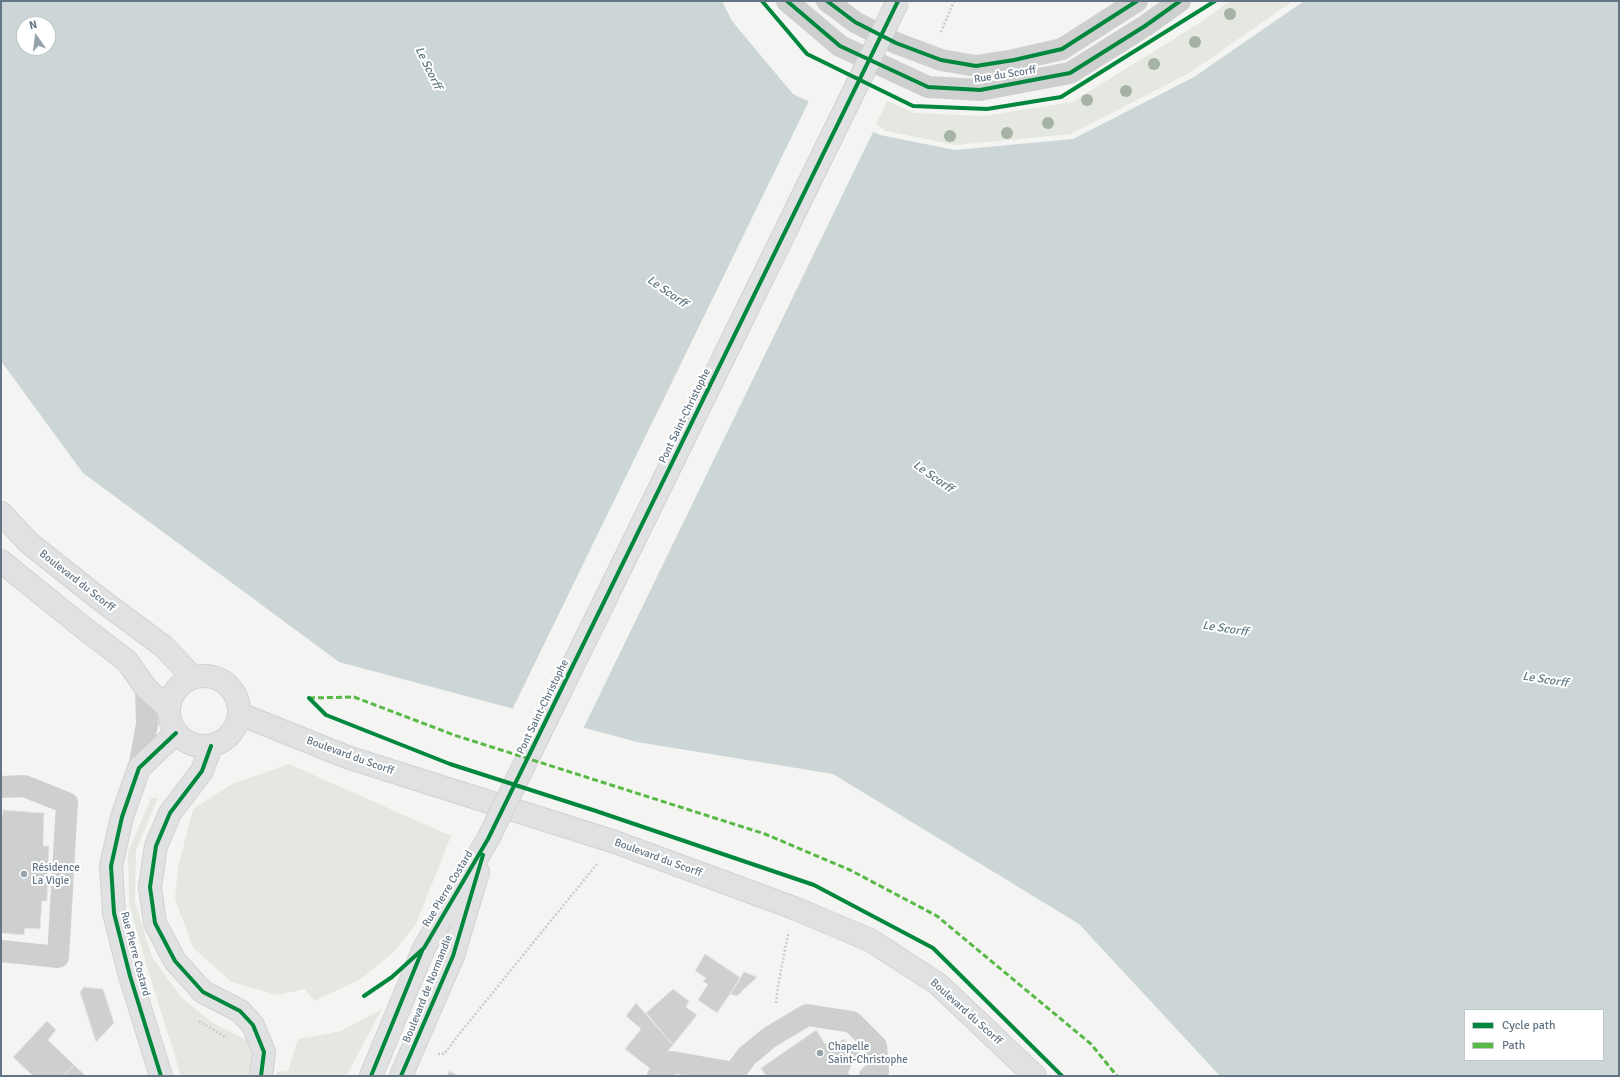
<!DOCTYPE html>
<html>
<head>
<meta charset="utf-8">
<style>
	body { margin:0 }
	#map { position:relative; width:1620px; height:1077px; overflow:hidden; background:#f4f5f2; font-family:Signika,sans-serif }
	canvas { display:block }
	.frame { position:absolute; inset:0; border:2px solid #637584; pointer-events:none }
	.legend { position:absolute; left:1464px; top:1009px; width:140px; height:52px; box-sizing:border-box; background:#fff; border:1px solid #c1c8ce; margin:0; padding:5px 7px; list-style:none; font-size:12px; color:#637584 }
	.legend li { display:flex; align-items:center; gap:8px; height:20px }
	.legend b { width:20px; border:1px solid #c1c8ce }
	.north { position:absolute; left:16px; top:16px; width:40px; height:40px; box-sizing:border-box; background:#fff; border:1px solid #c1c8ce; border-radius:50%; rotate:346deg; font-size:11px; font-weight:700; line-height:16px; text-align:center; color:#637584 }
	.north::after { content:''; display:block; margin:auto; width:14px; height:18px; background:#96a2aa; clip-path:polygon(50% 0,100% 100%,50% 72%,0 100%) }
</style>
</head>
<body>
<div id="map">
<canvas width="1620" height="1077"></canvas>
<div class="frame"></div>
<ul class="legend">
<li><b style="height:5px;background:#00873e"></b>Cycle path</li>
<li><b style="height:5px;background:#58b947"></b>Path</li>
</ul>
<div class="north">N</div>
</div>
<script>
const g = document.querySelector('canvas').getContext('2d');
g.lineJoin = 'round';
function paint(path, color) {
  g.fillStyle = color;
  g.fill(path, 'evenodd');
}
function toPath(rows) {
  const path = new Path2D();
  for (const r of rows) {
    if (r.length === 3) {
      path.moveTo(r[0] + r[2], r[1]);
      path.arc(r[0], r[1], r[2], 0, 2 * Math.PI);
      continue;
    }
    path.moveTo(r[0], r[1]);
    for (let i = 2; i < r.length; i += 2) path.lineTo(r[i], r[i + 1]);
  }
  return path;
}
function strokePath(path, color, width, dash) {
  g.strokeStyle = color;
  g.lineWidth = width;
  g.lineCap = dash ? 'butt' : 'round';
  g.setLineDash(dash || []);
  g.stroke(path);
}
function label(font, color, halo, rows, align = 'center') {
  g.font = font + ' Signika,sans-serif';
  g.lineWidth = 4;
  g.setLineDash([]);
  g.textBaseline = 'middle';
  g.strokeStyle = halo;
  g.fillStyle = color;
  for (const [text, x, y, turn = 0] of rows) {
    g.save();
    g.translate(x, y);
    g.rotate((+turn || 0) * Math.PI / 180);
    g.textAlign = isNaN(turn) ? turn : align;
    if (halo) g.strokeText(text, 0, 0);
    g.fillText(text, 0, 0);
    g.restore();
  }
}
paint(toPath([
	[1230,1,1293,1,1191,72,1071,134,955,145,886,131,876,124,887,101,915,113,983,116,1072,102,1201,22],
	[289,764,451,836,416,924,394,952,361,979,314,1001,305,989,277,995,232,982,193,948,175,899,178,867,193,809,232,784],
	[151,798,158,798,136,850,135,902,152,957,181,997,213,1023,249,1041,254,1056,251,1076,181,1076,147,967,129,904,128,852],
	[382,1009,346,1076,276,1076,277,1072,288,1071,298,1039,341,1031]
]), '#e4e8e0');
paint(toPath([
	[1,1,722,1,732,21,793,94,880,135,955,150,1073,139,1194,77,1304,1,1619,1,1619,1076,1220,1076,1079,924,833,774,637,742,339,662,83,473,1,361],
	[24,24,48,24,48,48,24,48],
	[1465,1010,1603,1010,1603,1060,1465,1060]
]), '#cdd6d7');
paint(toPath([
	[810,99,874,130,583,729,512,710]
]), '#f4f5f2');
const building = toPath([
	[3,810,44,813,43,846,49,846,47,901,42,901,40,929,25,928,24,935,1,933,1,826,3,810],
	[705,954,741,978,717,1013,698,1000,708,984,703,982,706,978,695,971,705,954],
	[744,972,757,977,737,996,730,994,744,972],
	[84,987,103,989,114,1023,96,1042,80,992,84,987],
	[673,989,689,1001,686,1007,697,1015,673,1045,646,1013,673,989],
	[636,1003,673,1045,652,1070,625,1049,641,1029,626,1016,636,1003],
	[47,1021,56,1030,48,1040,74,1065,64,1076,33,1076,13,1057,47,1021],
	[816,1030,825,1044,840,1042,843,1039,846,1040,843,1044,861,1054,860,1058,855,1057,848,1073,851,1076,766,1076,761,1068,816,1030],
	[74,1065,86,1076,64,1076,74,1065],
	[449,1071,459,1076,447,1076,449,1071]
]);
paint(building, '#ced0d0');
strokePath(building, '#e4e4e2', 1);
const major = toPath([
	[1,513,29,543,101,600,163,646,193,677],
	[1,561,80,625,127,661,146,688,169,709],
	[204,711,35],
	[240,714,347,757,615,842,794,908,870,940,938,984,1035,1076],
	[211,746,202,771,170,813,156,846,150,887,155,923,175,961,203,992,240,1011,253,1025,264,1052,261,1076],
	[161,1076,130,976,114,913,111,866,122,817,139,768,176,733],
	[371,1076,424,948,488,839],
	[401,1076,453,956,478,872]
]);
strokePath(major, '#d1d2d1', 24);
strokePath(toPath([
	[941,32,954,1],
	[364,996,380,985],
	[776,1003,778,986,788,934],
	[199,1021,227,1038],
	[438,1054,444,1054,464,1028,597,864]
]), '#cbcccc', 2.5, [2, 2]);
strokePath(toPath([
	[787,1,840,46,928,87,980,90,1070,73,1145,26,1180,1],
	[827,1,855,22,896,43,941,60,976,66,1014,60,1062,49,1137,1],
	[139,768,147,724,146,688],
	[1,787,24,786,67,803,58,957,1,951],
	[658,1076,672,1062,734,1073],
	[736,1076,734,1073,747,1056,770,1037,807,1015,852,1022,876,1046,878,1071,870,1076]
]), '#cecfcf', 22);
strokePath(major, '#e0e1e2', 22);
const majorBridge = toPath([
	[488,839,898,1]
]);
strokePath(majorBridge, '#d1d2d1', 24, []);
strokePath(majorBridge, '#e0e1e2', 22);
strokePath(toPath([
	[309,698,354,697,454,735,765,834,850,870,937,916,1091,1044,1117,1076]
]), '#58b947', 3, [6, 3]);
strokePath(toPath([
	[762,1,807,54,913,106,987,109,1061,97,1215,1],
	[787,1,840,46,928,87,980,90,1070,73,1145,26,1180,1],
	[827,1,855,22,896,43,941,60,976,66,1014,60,1062,49,1137,1],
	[309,698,326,715,450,764,596,811,814,885,933,948,1062,1076],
	[211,746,202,771,170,813,156,846,150,887,155,923,175,961,203,992,240,1011,253,1025,264,1052,261,1076],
	[364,996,392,977,424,948,488,839,898,1],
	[161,1076,130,976,114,913,111,866,122,817,139,768,176,733],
	[371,1076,422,951],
	[401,1076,453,956,483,855]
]), '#00873e', 4);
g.fillStyle = '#a6b2a3';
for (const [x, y] of [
	[1230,14],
	[1195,42],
	[1154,64],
	[1126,91],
	[1087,100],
	[1048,123],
	[1007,133],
	[950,136]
]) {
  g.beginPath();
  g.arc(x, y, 6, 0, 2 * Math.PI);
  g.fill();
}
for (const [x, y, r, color] of [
	[24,874,4,"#96a2aa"],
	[820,1053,4,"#96a2aa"]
]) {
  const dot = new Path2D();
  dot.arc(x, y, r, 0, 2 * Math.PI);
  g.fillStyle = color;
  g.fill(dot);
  strokePath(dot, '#fff', 1.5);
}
label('11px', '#637584', '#fff', [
	["Rue du Scorff",1005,75,-9],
	["Pont Saint-Christophe",685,416,-64],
	["Boulevard du Scorff",77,581,38],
	["Pont Saint-Christophe",543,707,-64],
	["Boulevard du Scorff",350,756,20],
	["Boulevard du Scorff",658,858,20],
	["Rue Pierre Costard",448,889,-59],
	["Rue Pierre Costard",135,954,75],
	["Boulevard de Normandie",428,989,-68],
	["Boulevard du Scorff",966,1012,42]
]);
label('11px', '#637584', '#fff', [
	["Résidence",32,868],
	["La Vigie",32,881],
	["Chapelle",828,1047],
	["Saint-Christophe",828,1060]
], 'left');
label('italic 12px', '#5f7781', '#fff', [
	["Le Scorff",428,68,64],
	["Le Scorff",667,292,35],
	["Le Scorff",933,477,35],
	["Le Scorff",1225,629,9],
	["Le Scorff",1545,680,9]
]);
</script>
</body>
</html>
